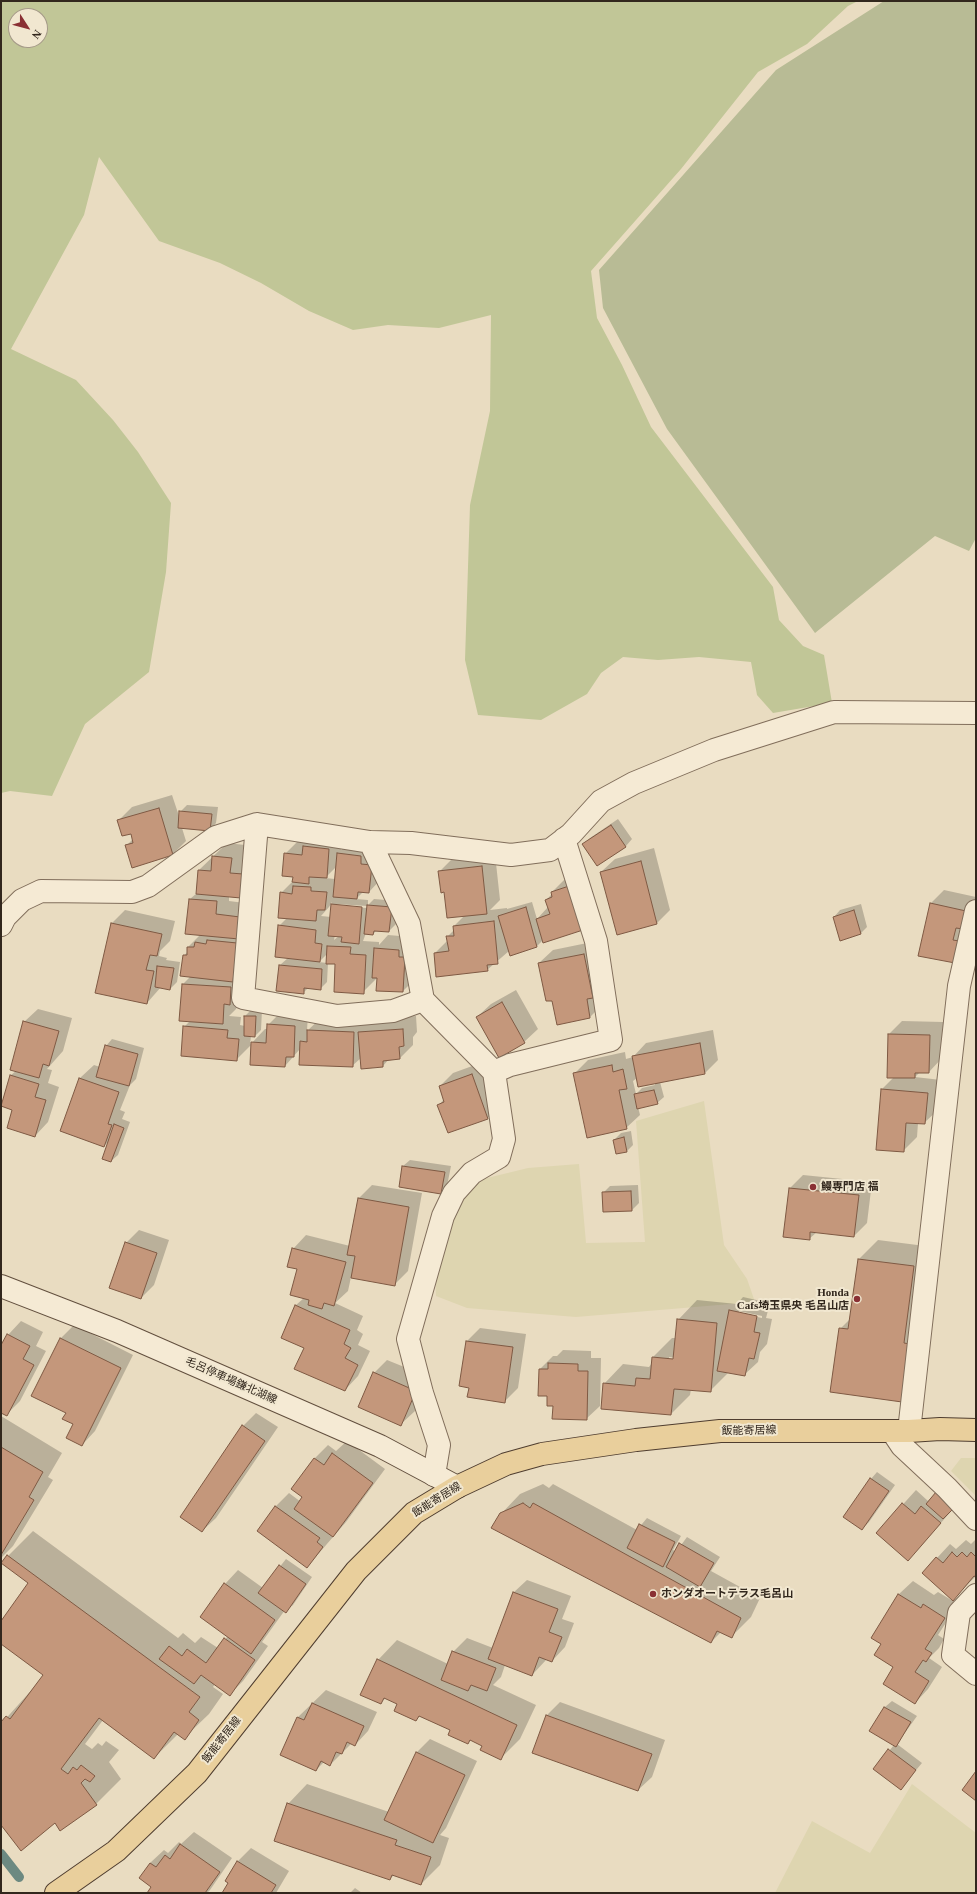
<!DOCTYPE html>
<html>
<head>
<meta charset="utf-8">
<style>
	body { margin:0 }
	#map { position:relative; width:977px; height:1894px; overflow:hidden; background:#e9dcc1; font-family:"Times New Roman",serif }
	canvas { display:block }
	.frame { position:absolute; inset:0; border:2px solid #32271d; pointer-events:none }
	.north { position:absolute; left:8px; top:8px; width:40px; height:40px; box-sizing:border-box; background:#f1e7d0; border:1px solid #a59a88; border-radius:50%; rotate:126deg; font-size:11px; font-weight:700; line-height:16px; text-align:center; color:#32271d }
	.north::after { content:''; display:block; margin:auto; width:14px; height:18px; background:#8a3034; clip-path:polygon(50% 0,100% 100%,50% 72%,0 100%) }
</style>
</head>
<body>
<div id="map">
<canvas width="977" height="1894"></canvas>
<div class="frame"></div>
<div class="north">N</div>
</div>
<script>
const g = document.querySelector('canvas').getContext('2d');
g.lineJoin = 'round';
function paint(path, color) {
  g.fillStyle = color;
  g.fill(path, 'evenodd');
}
function toPath(rows) {
  const path = new Path2D();
  for (const r of rows) {
    path.moveTo(r[0], r[1]);
    for (let i = 2; i < r.length; i += 2) path.lineTo(r[i], r[i + 1]);
  }
  return path;
}
function strokePath(path, color, width, dash) {
  g.strokeStyle = color;
  g.lineWidth = width;
  g.lineCap = dash ? 'butt' : 'round';
  g.setLineDash(dash || []);
  g.stroke(path);
}
function label(font, color, halo, rows, align = 'center') {
  g.font = font + ' "Times New Roman","Noto Sans JP",serif';
  g.lineWidth = 4;
  g.setLineDash([]);
  g.textBaseline = 'middle';
  g.strokeStyle = halo;
  g.fillStyle = color;
  for (const [text, x, y, turn = 0] of rows) {
    g.save();
    g.translate(x, y);
    g.rotate((+turn || 0) * Math.PI / 180);
    g.textAlign = isNaN(turn) ? turn : align;
    if (halo) g.strokeText(text, 0, 0);
    g.fillText(text, 0, 0);
    g.restore();
  }
}
paint(toPath([
	[704,1101,724,1245,747,1279,755,1302,576,1317,467,1308,436,1296,435,1269,455,1210,479,1180,528,1168,579,1164,586,1243,645,1242,636,1121],
	[961,1458,976,1458,976,1496,951,1471],
	[912,1784,976,1833,976,1893,775,1893,812,1821,870,1853]
]), '#ded5b0');
paint(toPath([
	[1,1,858,1,848,6,807,44,758,72,681,169,591,271,597,318,622,365,651,427,773,587,779,620,803,646,824,655,832,703,773,713,757,695,751,662,699,657,658,660,623,657,601,673,587,694,541,720,478,715,465,660,470,505,490,411,491,315,439,328,388,325,353,330,309,311,261,283,220,263,159,241,99,157,84,215,11,349,76,380,113,420,138,452,171,503,166,572,149,672,85,724,52,796,10,791,1,793],
	[16,16,40,16,40,40,16,40]
]), '#c1c697');
paint(toPath([
	[884,1,976,1,976,538,969,551,935,536,815,633,667,429,603,308,599,270,776,70]
]), '#b8bb95');
paint(toPath([
	[172,795,180,819,180,812,187,805,218,807,216,823,210,830,182,828,186,841,173,854,126,846,133,839,131,832,119,820,132,807],
	[618,819,632,839,626,846,597,865,584,845,590,838],
	[342,836,341,850,351,840,374,843,382,878,369,892,364,891,356,899,368,900,368,905,374,899,398,901,396,924,389,931,377,930,373,934,366,933,363,941,379,942,379,945,388,935,412,937,416,978,403,991,378,977,363,992,336,963,328,963,327,982,320,989,308,988,303,993,280,965,288,958,279,926,287,918,281,893,294,880,294,877,285,854,299,840],
	[336,867,335,879,325,878],
	[332,902,331,917,321,916,329,907],
	[336,904,367,906,367,908,336,906],
	[335,935,339,936,334,940],
	[328,953,327,963,319,962],
	[227,843,245,845,256,861,229,896,229,901,253,904,236,1009,229,1016,241,1017,240,1025,245,1026,245,1016,252,1009,262,1010,261,1030,255,1036,251,1036,250,1045,265,1029,268,1029,268,1025,282,1011,308,1013,307,1031,322,1017,372,1019,416,1016,417,1032,413,1037,413,1045,400,1058,389,1059,383,1066,361,1058,352,1066,300,1049,285,1066,252,1044,236,1060,184,1027,190,1021,183,984,191,976,184,956,188,951,188,947,201,934,190,899,197,893,199,870],
	[654,848,670,910,657,923,601,872,615,859],
	[495,854,500,900,490,910,507,908,507,909,532,902,537,919,548,907,546,900,552,894,552,892,565,879,582,874,543,940,537,946,509,951,487,970,435,953,448,940,447,937,454,930,454,926,465,915,445,891,439,872,453,858],
	[944,890,976,897,976,914,954,962,931,903],
	[861,904,867,927,861,933,840,939,834,917,840,910],
	[125,910,175,921,170,941,160,951,159,956,167,958,166,960,180,962,177,982,170,989,161,987,147,1003,112,923],
	[597,941,603,1004,590,1017,553,999,539,963,553,950],
	[516,990,538,1029,524,1042,477,1017,491,1004],
	[38,1009,72,1018,63,1051,47,1069,52,1070,48,1083,59,1087,48,1122,35,1136,14,1110,2,1106,11,1075,16,1071,24,1022],
	[902,1021,943,1022,942,1058,929,1072,920,1072,915,1077,941,1080,938,1110,924,1123,918,1123,917,1137,903,1151,877,1149,882,1089,894,1077,889,1034],
	[713,1030,718,1060,705,1073,660,1082,664,1097,657,1103,638,1107,640,1115,626,1128,574,1074,588,1060,625,1052,626,1059,633,1057,646,1043],
	[637,1078,655,1083,655,1085,642,1088,636,1094,633,1081],
	[112,1039,144,1048,136,1079,130,1085,120,1110,125,1112,122,1119,130,1122,118,1155,111,1161,109,1141,104,1146,61,1131,80,1078,94,1065,100,1067,106,1046],
	[486,1061,501,1104,488,1118,439,1105,444,1099,440,1086,453,1073],
	[631,1131,633,1145,627,1151,614,1140,621,1133],
	[410,1160,451,1166,447,1186,440,1193,400,1187,403,1166],
	[803,1175,872,1182,867,1223,854,1236,817,1232,809,1239,784,1237,790,1188],
	[372,1185,422,1193,408,1271,394,1285,351,1277,348,1291,335,1303,363,1316,357,1330,363,1334,358,1345,370,1351,358,1376,345,1390,306,1348,283,1337,296,1305,304,1298,293,1249,306,1235,350,1246,359,1198],
	[638,1185,639,1203,632,1210,604,1211,603,1193,610,1186],
	[139,1230,169,1240,154,1285,141,1298,126,1243],
	[878,1240,933,1247,921,1381,840,1329,851,1318,859,1259],
	[743,1297,770,1303,766,1318,772,1319,767,1344,760,1352,758,1362,744,1375,729,1372,710,1391,691,1389,690,1395,671,1414,604,1384,623,1364,649,1367,652,1363,653,1357,672,1338,676,1338,678,1320,697,1300,737,1304],
	[739,1311,762,1316,762,1318,739,1313],
	[669,1357,678,1358,678,1360,669,1359],
	[21,1321,43,1332,36,1346,46,1351,20,1401,6,1415,1,1412,1,1348,8,1335],
	[74,1325,133,1355,95,1431,82,1445,74,1424,67,1412,60,1339],
	[480,1328,526,1334,518,1388,504,1402,470,1387,467,1341],
	[563,1350,591,1351,591,1358,601,1358,600,1406,586,1419,554,1405,540,1369,553,1356,557,1356],
	[387,1360,429,1377,415,1411,401,1424,374,1373],
	[256,1413,278,1427,216,1518,202,1531,243,1426],
	[1,1416,62,1453,48,1477,53,1480,13,1546,1,1558],
	[347,1441,385,1469,346,1522,307,1567,275,1507,289,1493,301,1502,304,1497,292,1489,315,1458,328,1445,336,1451],
	[877,1472,895,1485,869,1522,862,1529,871,1479],
	[543,1484,549,1488,553,1484,637,1530,647,1518,681,1536,673,1550,676,1552,687,1537,720,1557,711,1571,760,1598,751,1617,731,1637,721,1632,711,1642,501,1514,520,1494],
	[916,1490,928,1501,935,1494,953,1509,921,1546,877,1533],
	[33,1531,178,1638,183,1633,195,1643,201,1637,218,1648,228,1636,225,1584,238,1570,263,1588,286,1559,312,1577,293,1605,286,1611,285,1610,262,1642,268,1646,243,1681,230,1694,215,1684,213,1687,223,1694,209,1714,184,1738,178,1734,154,1758,103,1720,85,1744,92,1749,98,1743,102,1746,106,1741,119,1750,109,1762,121,1779,96,1804,61,1830,55,1822,1,1823,1,1724,45,1675,1,1643,1,1622,30,1583,8,1556],
	[976,1539,976,1576,953,1599,923,1573,950,1544,956,1549,966,1540,971,1544],
	[527,1580,571,1596,562,1619,574,1623,565,1647,552,1661,547,1659,532,1675,505,1665,501,1677,493,1685,536,1705,520,1739,500,1759,484,1746,471,1740,468,1743,451,1730,420,1716,416,1720,399,1703,386,1698,380,1703,378,1660,397,1640,448,1664,453,1652,467,1638,493,1648,513,1593],
	[913,1581,934,1595,938,1592,958,1604,938,1635,944,1639,939,1648,929,1658,942,1667,928,1689,915,1703,882,1644,872,1637,899,1594],
	[326,1690,377,1712,368,1731,355,1745,352,1743,330,1765,324,1762,316,1770,297,1718],
	[892,1701,917,1716,897,1744,922,1763,901,1788,874,1769,894,1745,871,1731,885,1707],
	[560,1702,665,1740,652,1777,638,1790,547,1715],
	[430,1739,477,1761,446,1828,440,1835,449,1838,440,1865,421,1884,394,1875,390,1879,288,1804,307,1784,389,1812,417,1752],
	[194,1832,232,1858,210,1890,207,1893,149,1893,153,1887,150,1863,164,1850,168,1853,179,1842,181,1844],
	[251,1848,289,1871,276,1893,223,1893,230,1883,226,1881,238,1861],
	[355,1888,362,1893,350,1893]
]), '#0003');
strokePath(toPath([
	[1,1854,19,1877]
]), '#6c8981', 10);
const building = toPath([
	[159,808,173,855,132,868,125,845,133,843,131,834,122,836,117,820,159,808],
	[179,811,212,814,210,831,178,828,179,811],
	[611,825,626,847,597,866,582,844,611,825],
	[303,846,329,849,327,878,309,877,309,884,292,882,293,877,282,876,284,853,302,855,303,846],
	[337,853,361,856,361,864,372,865,369,893,358,892,357,899,333,897,337,853],
	[212,856,232,858,230,873,243,874,241,898,196,894,198,870,211,871,212,856],
	[641,861,657,924,617,935,600,872,641,861],
	[482,866,487,914,447,918,444,892,441,893,438,871,482,866],
	[293,886,311,887,311,891,327,892,325,910,317,910,316,921,278,918,280,892,292,894,293,886],
	[569,886,583,930,543,943,536,919,550,914,545,900,552,897,551,892,569,886],
	[189,899,217,901,216,914,240,917,239,939,185,934,189,899],
	[930,903,966,911,963,929,956,928,953,940,959,941,955,963,918,956,930,903],
	[331,904,362,907,359,944,341,942,342,937,328,936,331,904],
	[367,905,392,907,389,932,374,931,373,935,364,934,367,905],
	[526,907,537,947,510,956,498,916,526,907],
	[854,910,861,934,840,941,833,917,854,910],
	[494,921,498,964,487,965,488,971,436,977,434,953,449,951,446,936,454,936,453,926,494,921],
	[111,923,162,934,157,956,150,955,146,970,154,971,147,1004,95,993,111,923],
	[278,925,316,930,315,943,322,944,320,962,275,957,278,925],
	[207,940,237,943,233,982,180,976,183,955,187,955,187,947,194,947,195,942,206,944,207,940],
	[327,946,351,947,350,954,366,955,364,994,334,992,335,964,326,964,327,946],
	[374,948,399,950,399,957,405,957,403,992,376,991,377,978,372,978,374,948],
	[584,954,593,998,587,999,590,1018,557,1025,552,1001,546,1001,538,963,584,954],
	[279,965,322,969,321,990,304,988,304,994,276,991,279,965],
	[157,966,174,968,170,990,155,987,157,966],
	[182,984,231,987,230,1005,224,1004,223,1024,179,1021,182,984],
	[502,1002,525,1043,499,1058,476,1017,502,1002],
	[244,1016,256,1016,255,1037,244,1036,244,1016],
	[23,1021,59,1031,49,1066,43,1064,39,1078,10,1070,23,1021],
	[267,1024,295,1026,294,1057,286,1057,285,1067,250,1065,251,1042,266,1043,267,1024],
	[183,1026,228,1030,227,1038,239,1039,237,1061,181,1056,183,1026],
	[403,1029,404,1046,399,1047,400,1059,383,1061,383,1067,361,1069,358,1032,403,1029],
	[307,1030,354,1032,353,1067,299,1065,300,1041,307,1042,307,1030],
	[888,1034,930,1035,929,1073,915,1073,915,1078,887,1078,888,1034],
	[700,1043,705,1074,638,1087,632,1056,700,1043],
	[105,1045,138,1054,129,1086,96,1077,105,1045],
	[612,1065,613,1072,623,1069,627,1089,619,1090,627,1129,587,1138,573,1073,612,1065],
	[472,1074,488,1119,448,1133,437,1105,444,1102,439,1086,472,1074],
	[10,1075,39,1084,35,1097,46,1100,35,1137,7,1128,12,1110,1,1106,10,1075],
	[79,1078,119,1092,108,1124,112,1125,104,1147,60,1131,79,1078],
	[881,1089,928,1093,925,1124,906,1123,904,1152,876,1150,881,1089],
	[654,1090,658,1104,637,1109,634,1094,654,1090],
	[114,1124,124,1128,111,1162,102,1159,114,1124],
	[624,1137,627,1152,616,1154,613,1140,624,1137],
	[402,1166,445,1172,441,1194,399,1187,402,1166],
	[789,1188,859,1195,854,1237,810,1232,810,1240,783,1237,789,1188],
	[631,1191,632,1211,603,1212,602,1192,631,1191],
	[358,1198,409,1207,395,1286,351,1278,355,1256,347,1255,358,1198],
	[125,1242,157,1253,141,1299,109,1288,125,1242],
	[292,1248,346,1262,334,1306,324,1303,322,1309,308,1305,309,1300,290,1295,297,1269,287,1267,292,1248],
	[858,1259,914,1266,904,1343,910,1344,902,1402,830,1392,839,1328,848,1329,858,1259],
	[295,1305,350,1330,344,1344,351,1348,345,1358,358,1365,345,1391,294,1369,304,1348,281,1338,295,1305],
	[729,1310,757,1316,754,1332,760,1333,754,1359,749,1358,745,1376,717,1371,729,1310],
	[677,1319,717,1323,711,1392,674,1389,671,1415,601,1409,603,1383,635,1386,636,1378,650,1379,652,1357,673,1359,677,1319],
	[7,1334,30,1346,23,1359,34,1365,7,1416,1,1413,1,1345,7,1334],
	[60,1338,121,1368,82,1446,66,1438,73,1424,62,1419,66,1413,31,1396,60,1338],
	[466,1341,513,1347,505,1403,467,1397,469,1388,459,1386,466,1341],
	[548,1363,578,1364,578,1371,588,1371,587,1420,552,1419,553,1406,547,1406,547,1396,538,1396,539,1369,548,1369,548,1363],
	[373,1372,416,1391,401,1426,358,1407,373,1372],
	[242,1425,265,1441,202,1532,180,1517,242,1425],
	[1,1447,43,1472,29,1497,34,1500,1,1555,1,1447],
	[332,1453,373,1483,333,1537,294,1509,302,1497,291,1489,314,1458,324,1465,332,1453],
	[870,1478,889,1491,862,1530,843,1517,870,1478],
	[936,1492,954,1508,943,1519,926,1504,936,1492],
	[523,1503,530,1508,533,1503,741,1618,732,1638,717,1631,711,1643,491,1528,500,1513,523,1503],
	[902,1503,915,1514,921,1506,941,1523,908,1561,876,1533,902,1503],
	[275,1506,320,1538,317,1542,323,1547,307,1568,257,1531,275,1506],
	[639,1524,675,1542,663,1567,627,1548,639,1524],
	[679,1543,714,1563,700,1587,666,1567,679,1543],
	[952,1552,957,1557,962,1552,967,1557,971,1552,976,1557,976,1577,974,1576,953,1601,922,1573,936,1557,943,1563,952,1552],
	[7,1555,200,1697,189,1712,199,1720,185,1740,174,1732,154,1759,99,1718,61,1769,68,1774,73,1767,77,1770,81,1765,95,1776,90,1782,85,1779,81,1783,97,1805,60,1831,55,1823,21,1851,1,1825,1,1722,6,1716,10,1719,43,1675,1,1644,1,1621,28,1583,1,1563,7,1555],
	[279,1565,306,1584,286,1613,258,1593,279,1565],
	[224,1583,275,1620,251,1654,200,1617,224,1583],
	[513,1592,558,1609,549,1632,562,1637,552,1662,539,1657,532,1676,488,1659,513,1592],
	[898,1594,921,1608,923,1604,945,1618,925,1649,932,1653,926,1662,923,1660,915,1672,929,1681,915,1704,883,1684,893,1667,874,1655,881,1644,871,1638,898,1594],
	[224,1638,255,1660,230,1696,201,1675,194,1684,159,1659,169,1646,182,1656,187,1649,206,1663,224,1638],
	[452,1651,496,1668,487,1691,471,1685,468,1691,441,1680,452,1651],
	[377,1659,517,1725,501,1760,480,1750,482,1746,470,1740,468,1744,448,1735,450,1730,419,1716,416,1721,394,1711,397,1704,384,1698,381,1704,360,1695,377,1659],
	[312,1703,364,1726,355,1746,347,1742,342,1754,336,1752,330,1766,321,1761,316,1771,280,1755,297,1717,304,1720,312,1703],
	[884,1707,911,1722,896,1747,869,1731,884,1707],
	[546,1715,652,1754,638,1791,532,1753,546,1715],
	[888,1749,916,1770,901,1790,873,1769,888,1749],
	[416,1752,465,1775,433,1843,384,1820,416,1752],
	[976,1771,976,1801,962,1790,976,1771],
	[287,1803,397,1840,395,1845,431,1857,421,1885,392,1875,390,1880,274,1841,287,1803],
	[180,1844,220,1872,205,1893,147,1893,151,1887,139,1878,150,1863,156,1867,165,1855,170,1859,180,1844],
	[237,1861,276,1885,271,1893,222,1893,228,1883,225,1881,237,1861]
]);
paint(building, '#c4977b');
strokePath(building, '#7e5943', 1);
const minor = toPath([
	[257,824,243,998,337,1016,393,1011,423,1000],
	[370,842,409,924,423,1000,494,1072,504,1139,499,1157,472,1173,454,1193,443,1216,408,1339,422,1393,439,1445,434,1475],
	[1,925,5,917,22,900,41,891,132,892,148,886,216,837,257,824,370,842,411,843,511,855,550,850,571,834,601,801,634,783,714,750,834,712,976,713],
	[494,1072,510,1065,611,1040,596,941,564,839],
	[892,1431,902,1446,947,1488,976,1519],
	[909,1431,959,986,976,911],
	[976,1595,959,1613,953,1655,976,1674]
]);
const secondary = toPath([
	[1,1286,117,1331,380,1446,457,1487]
]);
const primary = toPath([
	[56,1893,116,1851,197,1773,356,1571,414,1513,457,1487,506,1464,542,1454,636,1440,720,1431,909,1431,940,1429,976,1430]
]);
strokePath(minor, '#816e5b', 24);
strokePath(secondary, '#624f3e', 24);
strokePath(primary, '#4f3d2f', 24);
strokePath(minor, '#f5ead4', 22);
strokePath(secondary, '#f5ead4', 22);
strokePath(primary, '#e9cf9c', 22);
for (const [x, y, r, color] of [
	[813,1187,4,"#8a3034"],
	[857,1299,4,"#8a3034"],
	[653,1594,4,"#8a3034"]
]) {
  const dot = new Path2D();
  dot.arc(x, y, r, 0, 2 * Math.PI);
  g.fillStyle = color;
  g.fill(dot);
  strokePath(dot, '#f1e7d0', 1.5);
}
label('bold 11px', '#32271d', '#f1e7d0', [
	["鰻専門店 福",821,1187],
	["Honda",849,1293,"right"],
	["Cafs埼玉県央 毛呂山店",849,1306,"right"],
	["ホンダオートテラス毛呂山",661,1594]
], 'left');
label('11px', '#32271d', '#f1e7d0', [
	["毛呂停車場鎌北湖線",231,1381,24],
	["飯能寄居線",749,1431,-1],
	["飯能寄居線",437,1500,-32],
	["飯能寄居線",222,1740,-52]
]);
</script>
</body>
</html>
